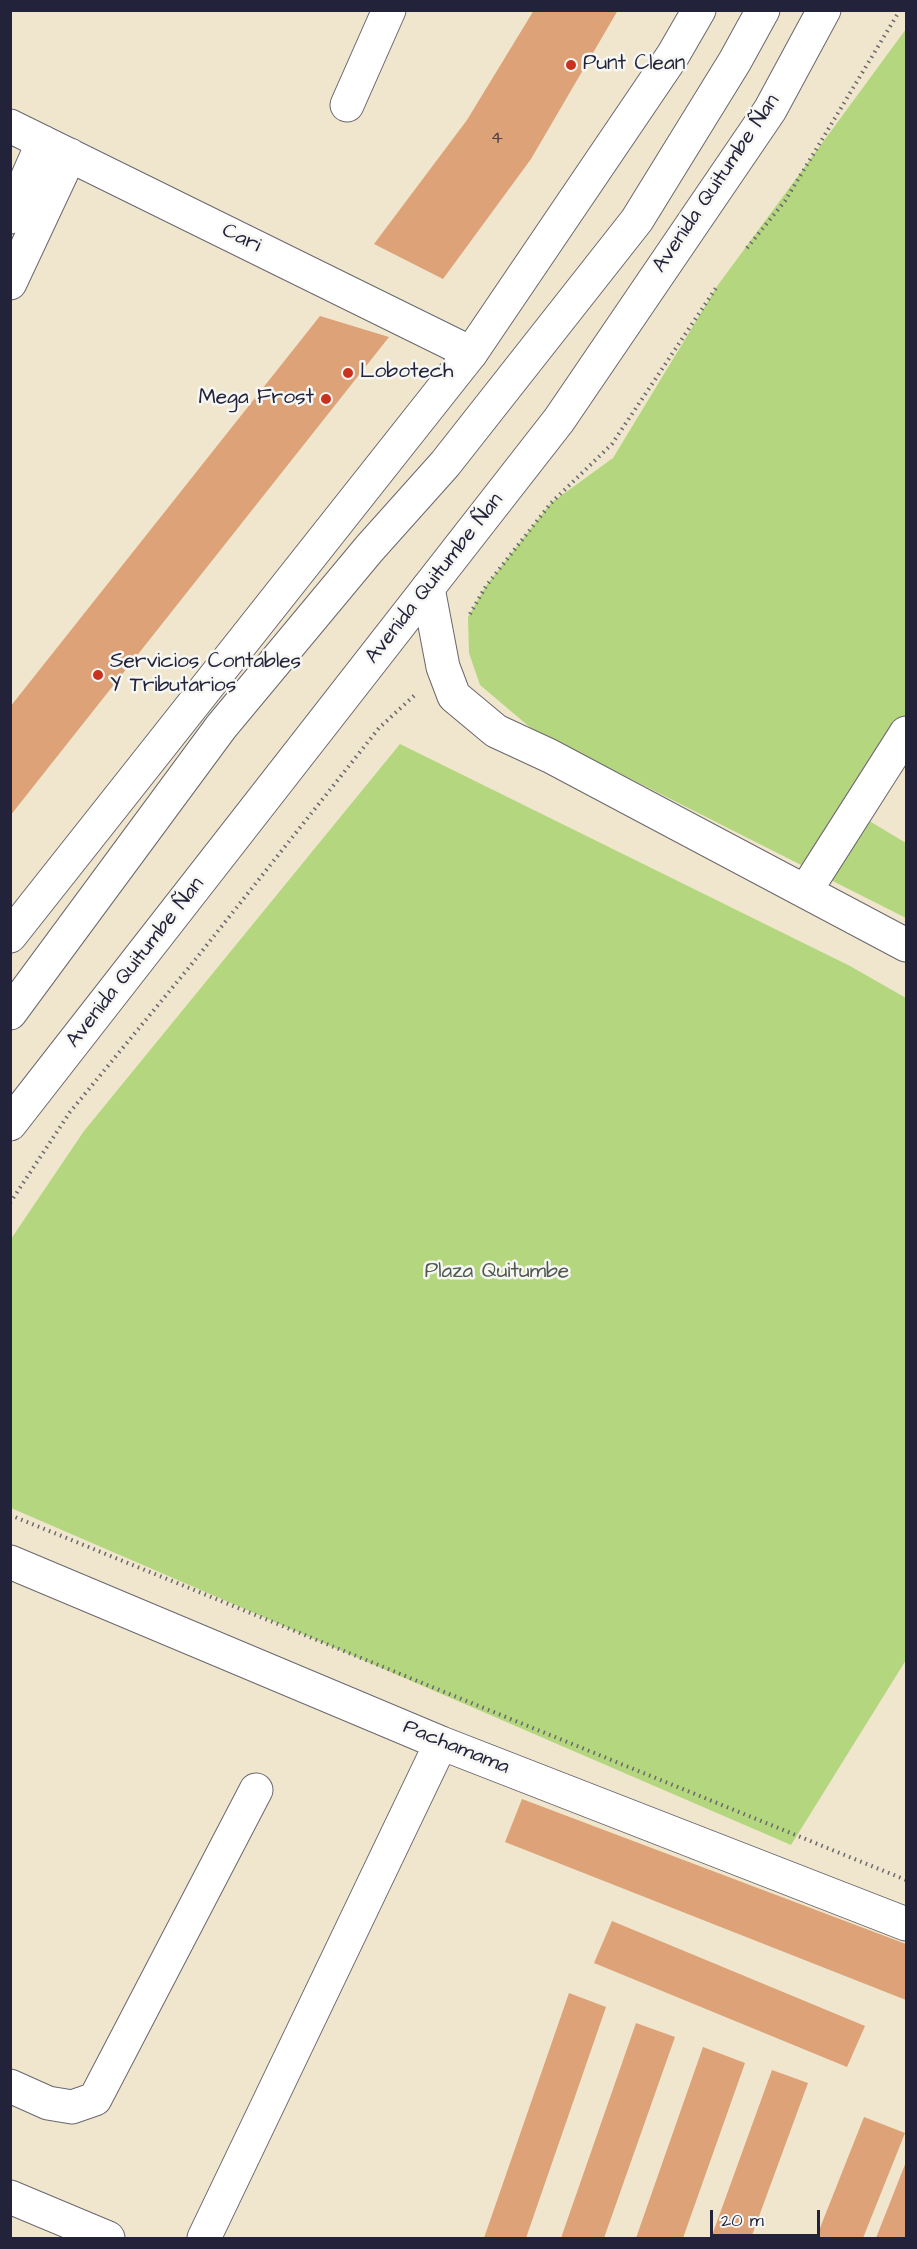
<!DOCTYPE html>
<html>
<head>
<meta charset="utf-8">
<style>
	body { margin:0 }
	#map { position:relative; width:917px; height:2249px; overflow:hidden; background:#efe6cd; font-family:"Architects Daughter",sans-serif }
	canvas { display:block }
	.frame { position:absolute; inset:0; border:12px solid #22223b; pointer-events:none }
	.scale { position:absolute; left:710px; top:2210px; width:110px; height:27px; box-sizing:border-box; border:3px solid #22223b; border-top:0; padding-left:8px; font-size:18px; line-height:21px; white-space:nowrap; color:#22223b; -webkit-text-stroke:4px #f6f6f2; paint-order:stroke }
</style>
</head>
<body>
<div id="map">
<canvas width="917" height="2249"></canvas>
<div class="frame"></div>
<div class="scale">20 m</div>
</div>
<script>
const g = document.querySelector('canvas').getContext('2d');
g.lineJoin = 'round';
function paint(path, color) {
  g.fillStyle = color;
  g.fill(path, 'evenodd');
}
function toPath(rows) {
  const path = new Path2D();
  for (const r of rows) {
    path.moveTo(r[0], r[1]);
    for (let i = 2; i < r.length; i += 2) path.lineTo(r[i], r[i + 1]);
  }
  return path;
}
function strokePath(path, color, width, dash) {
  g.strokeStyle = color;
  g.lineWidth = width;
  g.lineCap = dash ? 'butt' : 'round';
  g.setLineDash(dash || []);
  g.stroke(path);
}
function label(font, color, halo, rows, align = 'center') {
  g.font = font + ' "Architects Daughter",sans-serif';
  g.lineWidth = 5;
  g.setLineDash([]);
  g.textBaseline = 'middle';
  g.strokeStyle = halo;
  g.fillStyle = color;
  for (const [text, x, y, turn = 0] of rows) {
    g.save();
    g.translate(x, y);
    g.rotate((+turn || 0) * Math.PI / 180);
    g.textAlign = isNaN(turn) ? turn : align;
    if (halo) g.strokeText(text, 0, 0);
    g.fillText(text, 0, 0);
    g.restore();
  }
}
paint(toPath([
	[906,29,906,726,856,813,906,843,906,918,532,729,480,685,469,653,468,617,486,586,551,503,613,458,718,285],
	[400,744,850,966,906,998,906,1660,791,1845,11,1508,11,1239,84,1131]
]), '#b4d67e');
paint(toPath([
	[534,10,618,10,531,159,443,279,374,244,467,120],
	[320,316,389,337,10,816,10,707],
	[522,1799,906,1944,906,2000,505,1842],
	[612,1921,865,2026,847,2067,594,1963],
	[569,1993,606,2007,526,2238,484,2238],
	[636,2023,675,2037,604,2238,561,2238],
	[703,2047,745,2063,683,2238,636,2238],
	[772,2070,808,2083,751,2238,711,2238],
	[864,2117,905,2133,863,2238,816,2238],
	[906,2162,906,2238,876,2238]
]), '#dda277');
const minor = toPath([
	[347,105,389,10],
	[10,126,471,353],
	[10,217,43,142],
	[10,283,70,155],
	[428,588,443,667,454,696,496,731,550,756,906,945],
	[806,890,906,733],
	[10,1013,221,727,369,549,445,464,637,220,735,61,763,10],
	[10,1562,441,1743,906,1924],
	[10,2086,48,2103,72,2107,95,2099,256,1790],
	[10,2197,108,2238],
	[204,2238,441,1743]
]);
const major = toPath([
	[10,936,471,353,673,55,699,10],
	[10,1124,559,420,770,110,824,10]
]);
strokePath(minor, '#6a676e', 35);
strokePath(major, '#6a676e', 35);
strokePath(toPath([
	[747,248,785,201,900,10],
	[470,614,486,586,551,503,612,444,718,285],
	[10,1203,70,1112,191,965,379,728,417,693],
	[10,1515,906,1880]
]), '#6a676e', 4, [1.5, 4.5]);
strokePath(minor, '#fff', 33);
strokePath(major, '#fff', 33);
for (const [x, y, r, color] of [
	[571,65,6,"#c8321e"],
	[348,373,6,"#c8321e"],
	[326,399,6,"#c8321e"],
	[98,675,6,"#c8321e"]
]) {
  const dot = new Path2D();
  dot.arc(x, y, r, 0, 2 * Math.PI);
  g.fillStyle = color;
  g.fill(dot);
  strokePath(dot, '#f6f6f2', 2);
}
label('18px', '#51424a', null, [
	["4",497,139]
]);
label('21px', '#22223b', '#f6f6f2', [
	["Punt Clean",583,65],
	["Lobotech",360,373],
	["Mega Frost",314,399,"right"],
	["Servicios Contables",110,663],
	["Y Tributarios",110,687]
], 'left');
label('21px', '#22223b', '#f6f6f2', [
	["Avenida Quitumbe Ñan",717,184,-56],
	["Cari",241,239,26],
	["Avenida Quitumbe Ñan",435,579,-52],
	["Avenida Quitumbe Ñan",136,963,-52],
	["Pachamama",456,1748,22]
]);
label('21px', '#4e584f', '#f6f6f2', [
	["Plaza Quitumbe",497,1273]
]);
</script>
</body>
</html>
